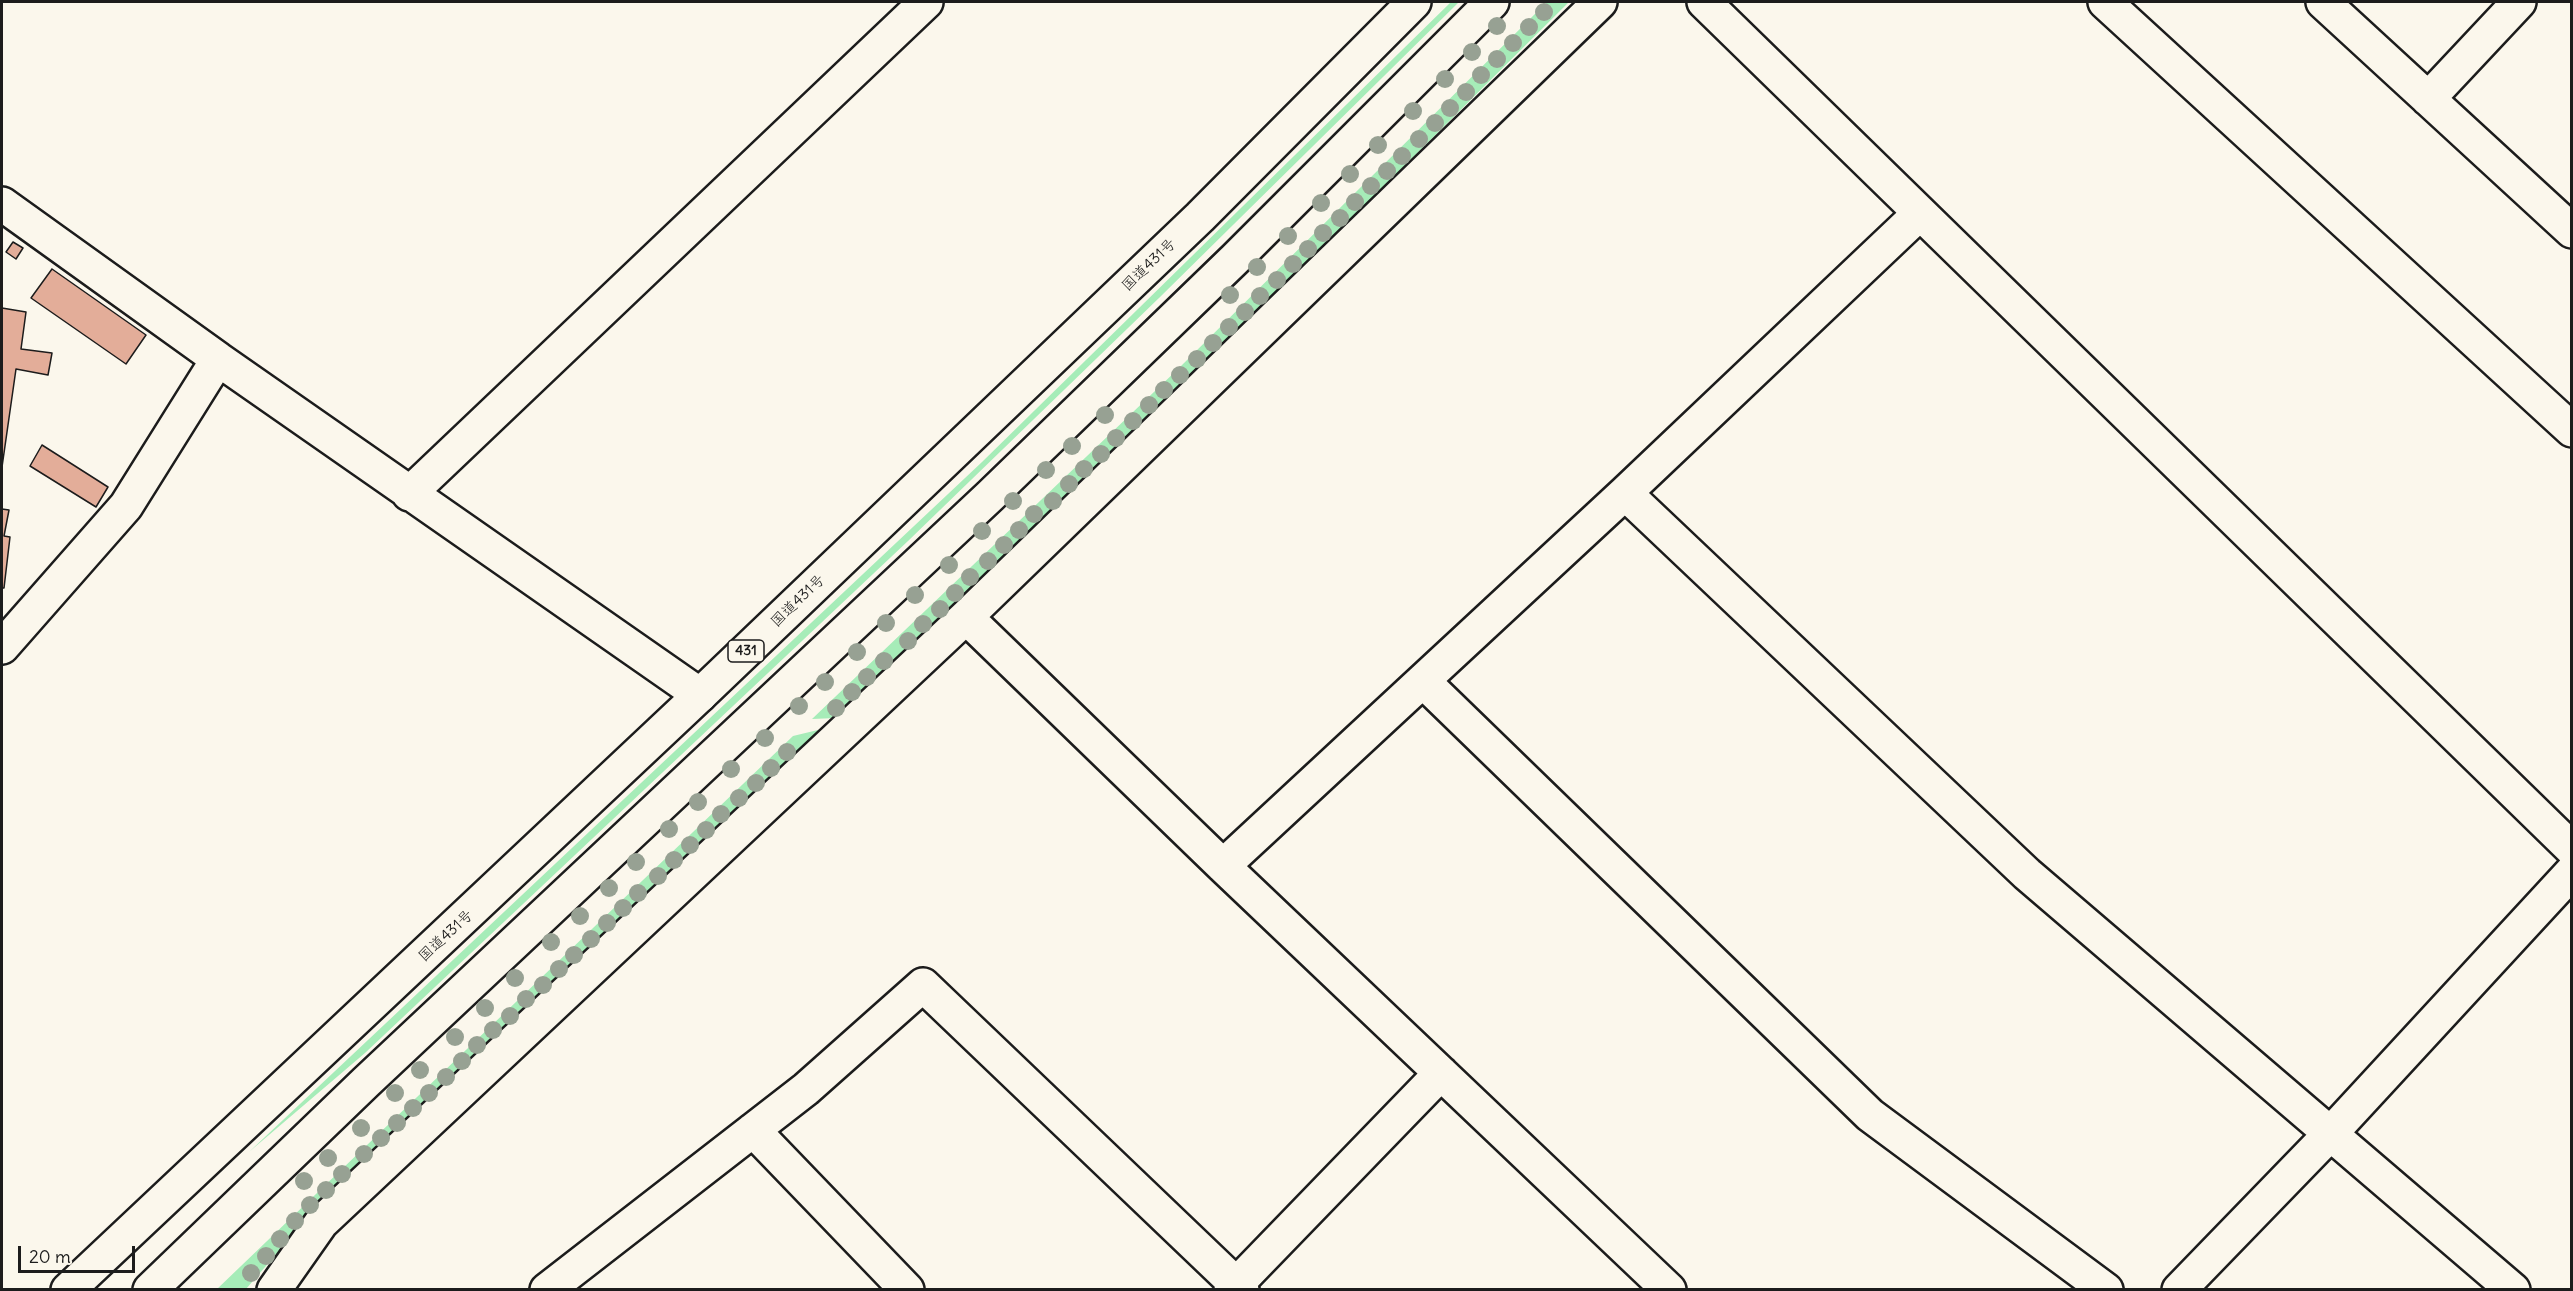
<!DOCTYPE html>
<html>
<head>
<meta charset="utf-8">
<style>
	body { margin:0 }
	#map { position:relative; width:2573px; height:1291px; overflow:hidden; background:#fbf7ec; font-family:Delius,sans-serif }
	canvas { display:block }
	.frame { position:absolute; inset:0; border:3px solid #1c1c1c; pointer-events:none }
	.scale { position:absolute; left:18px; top:1246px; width:117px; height:27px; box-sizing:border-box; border:3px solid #1c1c1c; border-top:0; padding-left:8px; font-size:18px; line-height:21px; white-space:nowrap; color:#1c1c1c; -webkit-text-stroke:4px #fbf7ec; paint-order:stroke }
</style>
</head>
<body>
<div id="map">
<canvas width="2573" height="1291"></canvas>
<div class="frame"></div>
<div class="scale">20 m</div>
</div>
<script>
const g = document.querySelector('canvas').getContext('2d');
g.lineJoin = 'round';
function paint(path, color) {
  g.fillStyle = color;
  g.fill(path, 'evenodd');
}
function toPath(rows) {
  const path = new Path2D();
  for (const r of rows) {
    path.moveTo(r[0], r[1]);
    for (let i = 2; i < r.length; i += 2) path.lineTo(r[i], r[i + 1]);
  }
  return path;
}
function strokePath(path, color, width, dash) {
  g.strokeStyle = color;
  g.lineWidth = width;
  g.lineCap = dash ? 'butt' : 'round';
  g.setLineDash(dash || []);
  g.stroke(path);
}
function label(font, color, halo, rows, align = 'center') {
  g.font = font + ' Delius,"Klee One",sans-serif';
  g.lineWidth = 4.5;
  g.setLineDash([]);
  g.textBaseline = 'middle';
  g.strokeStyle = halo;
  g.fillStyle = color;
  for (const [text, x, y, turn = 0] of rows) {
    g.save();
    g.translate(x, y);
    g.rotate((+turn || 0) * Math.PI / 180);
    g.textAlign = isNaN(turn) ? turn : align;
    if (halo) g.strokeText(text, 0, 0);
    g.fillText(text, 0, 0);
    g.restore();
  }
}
paint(toPath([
	[1451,2,1459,2,1159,298,908,541,365,1053,249,1152,982,462],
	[1547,2,1569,2,1190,379,925,634,836,718,812,719,1178,369],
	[822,729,329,1193,246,1289,216,1290,793,736]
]), '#a6ecb8');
const building = toPath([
	[13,242,23,248,16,259,6,252,13,242],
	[52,269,146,335,126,364,31,298,52,269],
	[2,308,26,312,21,349,52,353,48,375,16,369,2,467,2,308],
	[42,445,108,487,96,507,30,466,42,445],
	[2,509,9,510,4,536,10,537,4,588,2,588,2,509]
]);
paint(building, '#e3ad99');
strokePath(building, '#1c1c1c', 1.5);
const minor = toPath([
	[1704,2,2572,849],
	[2105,2,2572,430],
	[2323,2,2572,231],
	[2428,99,2519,2],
	[2,204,218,359],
	[1625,493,2027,874,2513,1290],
	[409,494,926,2],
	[966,617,1223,866,1669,1290],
	[2,647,126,506,218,359,700,695],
	[1423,681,1870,1115,2106,1290],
	[1223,866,1625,493,1919,214],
	[753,1130,907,1290],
	[274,1290,321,1223,966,617,1600,2],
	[547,1290,806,1089,923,985,1242,1290],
	[1231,1290,1441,1073],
	[2179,1290,2332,1132,2572,872]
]);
const highway = toPath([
	[68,1290,700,695,1200,217,1414,2],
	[150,1290,366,1082,990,496,1235,259,1492,2]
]);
strokePath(minor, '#1c1c1c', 38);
strokePath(highway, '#1c1c1c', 38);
strokePath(minor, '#fbf7ec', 33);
strokePath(highway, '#fbf7ec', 33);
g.fillStyle = '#97a193';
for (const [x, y] of [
	[1544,12],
	[1497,26],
	[1529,27],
	[1513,43],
	[1472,52],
	[1497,59],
	[1481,75],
	[1445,79],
	[1466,92],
	[1450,108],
	[1413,111],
	[1435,123],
	[1419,139],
	[1378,145],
	[1402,156],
	[1387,171],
	[1350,174],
	[1371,186],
	[1355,202],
	[1321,203],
	[1340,218],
	[1323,233],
	[1288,236],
	[1308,249],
	[1293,264],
	[1257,267],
	[1277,280],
	[1230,295],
	[1260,296],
	[1245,312],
	[1229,327],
	[1213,343],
	[1197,359],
	[1180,375],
	[1164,390],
	[1149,405],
	[1105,415],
	[1133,421],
	[1116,438],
	[1072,446],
	[1101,454],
	[1084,469],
	[1046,470],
	[1069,484],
	[1013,501],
	[1053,501],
	[1034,514],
	[1019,530],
	[982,531],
	[1004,545],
	[988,561],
	[949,565],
	[970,577],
	[955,593],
	[915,595],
	[940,609],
	[886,623],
	[923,624],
	[908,641],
	[857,652],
	[884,661],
	[867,677],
	[825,682],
	[852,692],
	[799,706],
	[836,708],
	[765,738],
	[787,752],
	[771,768],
	[731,769],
	[756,783],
	[739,798],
	[698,802],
	[721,814],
	[669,829],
	[706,830],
	[690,845],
	[674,860],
	[636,862],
	[658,876],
	[609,888],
	[638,893],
	[623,908],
	[580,916],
	[607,923],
	[591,939],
	[551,942],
	[574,955],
	[559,969],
	[515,978],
	[543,985],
	[526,999],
	[485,1008],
	[510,1016],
	[493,1030],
	[455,1037],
	[477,1045],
	[462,1061],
	[420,1070],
	[446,1077],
	[395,1093],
	[429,1093],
	[413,1108],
	[397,1123],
	[361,1128],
	[381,1138],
	[364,1154],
	[328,1158],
	[342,1174],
	[304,1181],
	[326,1190],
	[310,1205],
	[295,1221],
	[280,1239],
	[266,1256],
	[251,1273]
]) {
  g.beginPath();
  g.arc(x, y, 9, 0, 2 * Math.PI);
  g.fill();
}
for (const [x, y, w] of [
	[746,651,36]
]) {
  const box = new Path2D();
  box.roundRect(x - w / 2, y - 11, w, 22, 4.5);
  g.fillStyle = '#fbf7ec';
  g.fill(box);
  strokePath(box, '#1c1c1c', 1.5);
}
label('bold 14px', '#1c1c1c', null, [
	["431",746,651]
]);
label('15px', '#1c1c1c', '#fbf7ec', [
	["国道431号",1149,265,-44],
	["国道431号",798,601,-44],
	["国道431号",446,936,-43]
]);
</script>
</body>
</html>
